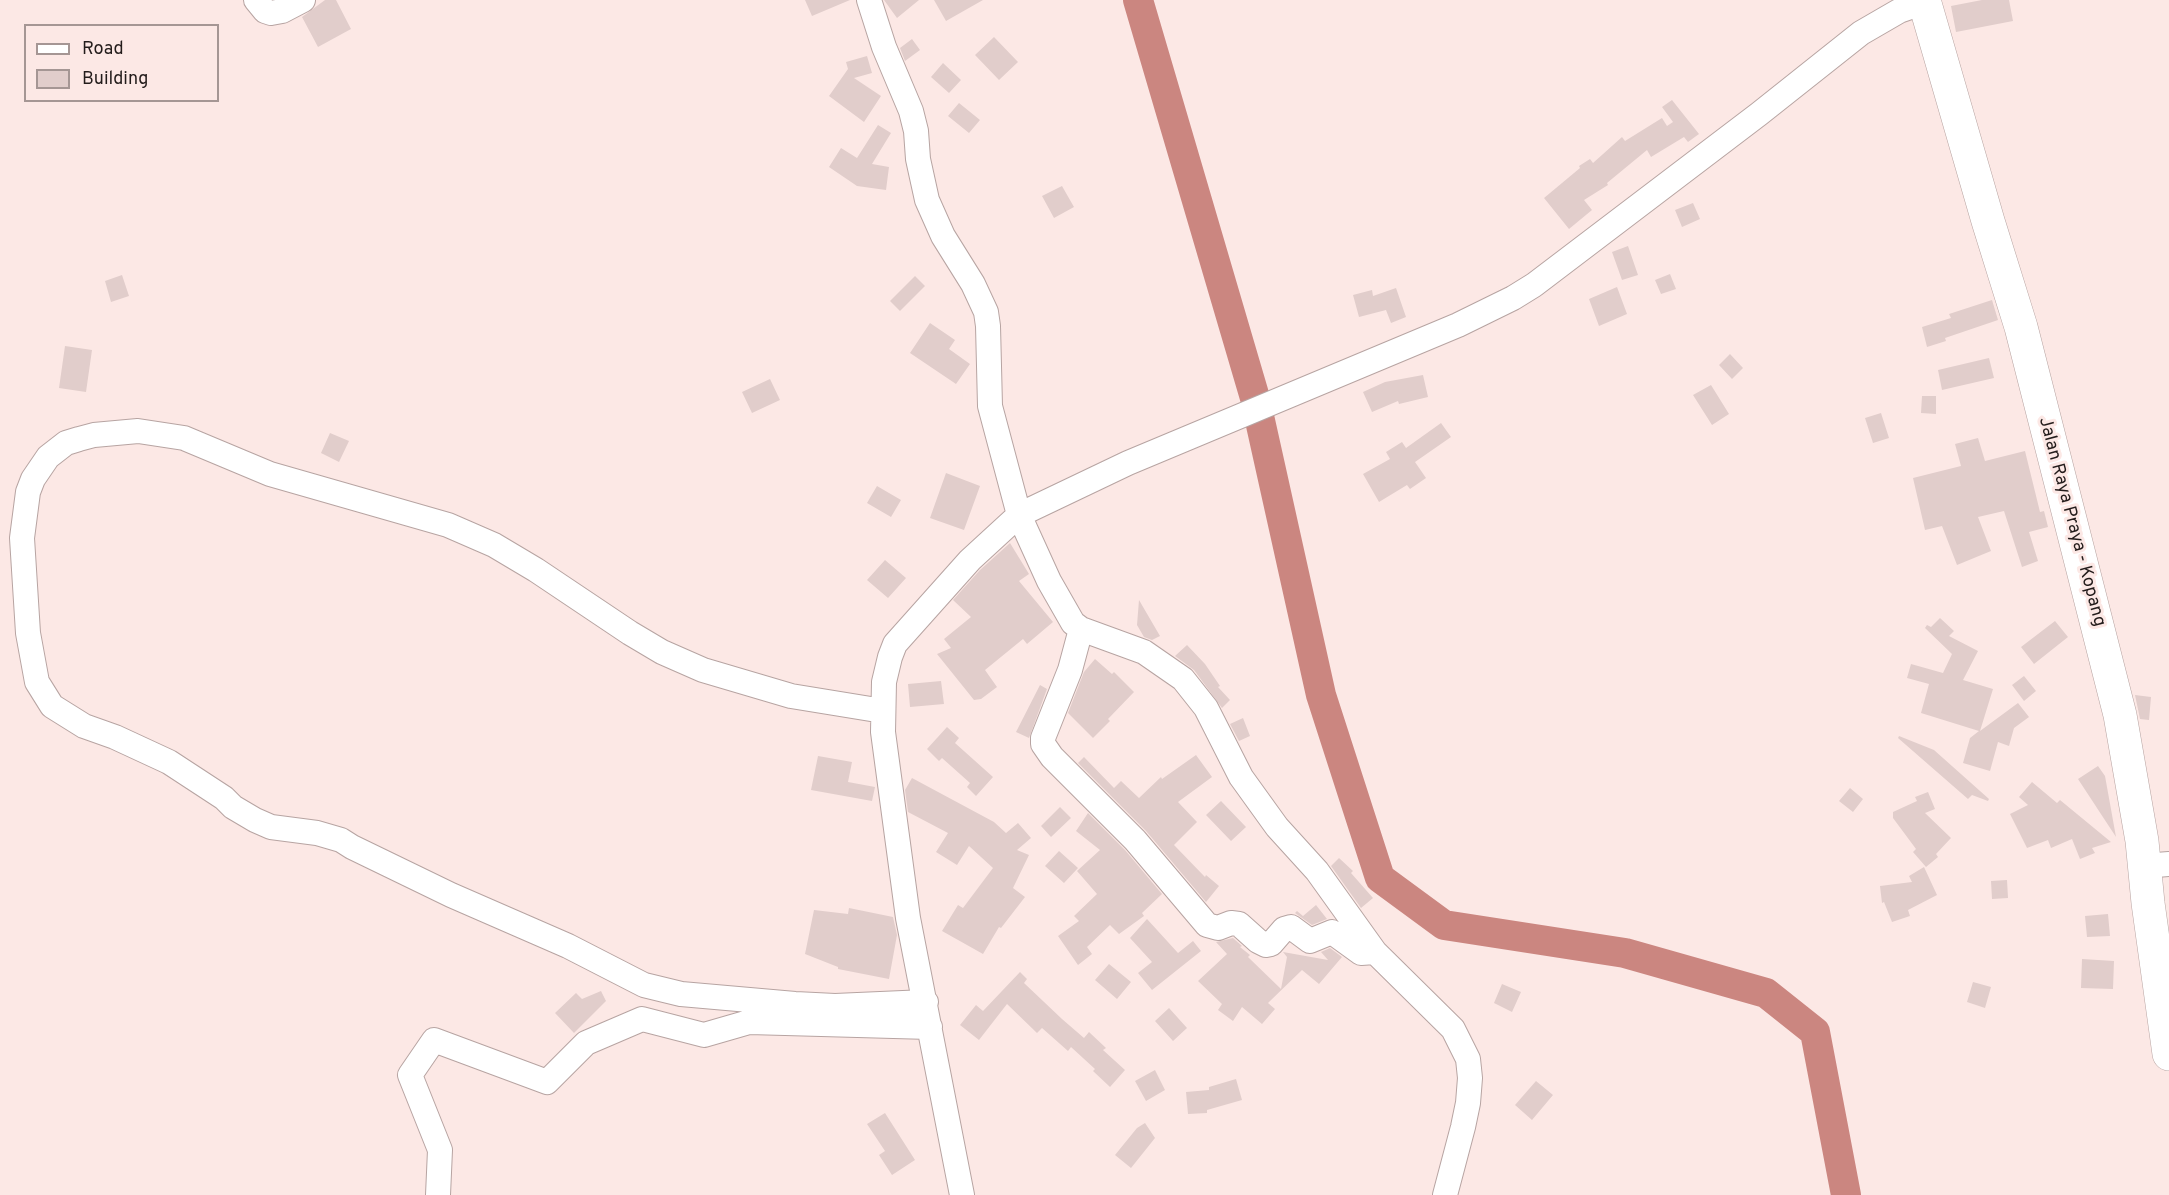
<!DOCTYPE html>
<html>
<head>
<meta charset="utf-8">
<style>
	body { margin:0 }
	#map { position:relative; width:2169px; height:1195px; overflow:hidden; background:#fce8e5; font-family:Overpass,sans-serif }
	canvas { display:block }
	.legend { position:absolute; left:24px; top:24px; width:195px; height:78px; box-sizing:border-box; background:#fce8e5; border:2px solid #a59694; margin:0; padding:8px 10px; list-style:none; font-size:18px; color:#231c1b }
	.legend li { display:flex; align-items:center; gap:12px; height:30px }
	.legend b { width:30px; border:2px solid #a59694 }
</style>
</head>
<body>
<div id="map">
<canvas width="2169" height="1195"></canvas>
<ul class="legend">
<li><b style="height:8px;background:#fff"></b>Road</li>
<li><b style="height:16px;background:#e1cdcb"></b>Building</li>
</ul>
</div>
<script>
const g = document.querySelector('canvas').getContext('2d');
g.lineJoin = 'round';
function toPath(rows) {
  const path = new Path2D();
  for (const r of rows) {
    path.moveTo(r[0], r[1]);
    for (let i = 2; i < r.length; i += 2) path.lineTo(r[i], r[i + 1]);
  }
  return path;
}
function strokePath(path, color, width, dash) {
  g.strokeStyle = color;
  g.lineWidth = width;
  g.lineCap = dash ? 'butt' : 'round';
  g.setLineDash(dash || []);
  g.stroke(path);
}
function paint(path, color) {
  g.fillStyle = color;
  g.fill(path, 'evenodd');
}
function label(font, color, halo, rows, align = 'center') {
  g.font = font + ' Overpass,sans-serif';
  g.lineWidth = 6;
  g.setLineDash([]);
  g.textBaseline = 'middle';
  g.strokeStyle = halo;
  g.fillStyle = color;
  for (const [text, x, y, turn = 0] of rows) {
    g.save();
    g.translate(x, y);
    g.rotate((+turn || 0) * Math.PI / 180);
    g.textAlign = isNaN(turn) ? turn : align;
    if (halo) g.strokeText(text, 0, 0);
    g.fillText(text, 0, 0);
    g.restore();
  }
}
strokePath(toPath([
	[1138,0,1255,398,1321,695,1380,878,1444,925,1625,953,1766,993,1815,1032,1846,1195]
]), '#cb8680', 30);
paint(toPath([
	[325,0,336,0,351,29,318,47,302,17],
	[805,0,850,0,812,16],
	[884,0,919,0,897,18],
	[934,0,983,0,946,21],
	[1982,0,2009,0,2013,21,1956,32,1951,6],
	[994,37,1018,62,999,80,975,55],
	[912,39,920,50,905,61,900,48],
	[867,56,872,73,854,78,881,96,864,122,829,96,848,69,846,62],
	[943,63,961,80,949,93,931,77],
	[1672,100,1699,134,1688,142,1684,137,1651,157,1647,150,1607,183,1608,185,1584,200,1592,210,1569,229,1544,198,1580,168,1579,166,1590,159,1593,163,1622,137,1625,141,1662,118,1667,126,1673,122,1662,107],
	[959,103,980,120,969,133,948,116],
	[878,125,891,133,872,164,889,167,886,190,857,186,829,167,841,148,857,158],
	[1062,186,1074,207,1054,218,1042,196],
	[1693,203,1700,219,1682,227,1675,210],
	[1628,246,1638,275,1622,280,1612,252],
	[1670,274,1676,289,1661,294,1655,280],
	[122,275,129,296,111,302,105,281],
	[915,276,925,286,900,311,890,301],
	[1617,287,1627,314,1599,326,1589,299],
	[1396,288,1406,317,1391,323,1386,310,1359,317,1353,295,1372,290,1373,296],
	[1992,300,1998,320,1945,338,1946,341,1927,347,1922,327,1951,318,1949,314],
	[930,323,955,340,949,349,970,364,956,384,910,353],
	[65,346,92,350,86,392,59,388],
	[1730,354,1743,368,1732,379,1719,365],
	[1989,358,1994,378,1942,390,1938,370],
	[1423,375,1428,397,1399,404,1398,401,1372,412,1363,392,1385,382],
	[770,379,780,400,752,413,742,392],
	[1711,385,1729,414,1712,425,1693,395],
	[1922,396,1936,396,1936,414,1921,413],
	[1881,413,1889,438,1873,443,1865,418],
	[1441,423,1451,437,1415,462,1426,478,1410,489,1407,485,1379,502,1363,474,1390,459,1386,452,1402,442,1406,448],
	[330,433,349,441,339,462,321,453],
	[1978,438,1985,461,2025,451,2040,512,2044,511,2048,527,2029,532,2038,561,2022,567,2004,511,1978,517,1991,551,1957,565,1942,526,1925,530,1913,478,1961,466,1955,444],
	[946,473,980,486,964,530,930,518],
	[877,486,901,500,891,517,867,503],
	[1010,543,1029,574,1019,581,1053,622,1027,644,1023,639,985,670,997,687,981,699,974,700,937,654,951,648,944,639,971,617,953,600,980,570],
	[885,560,906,578,888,598,867,580],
	[1139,600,1160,636,1152,640,1144,637,1137,625],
	[1940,618,1954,631,1949,636,1978,651,1963,680,1993,689,1980,731,2018,703,2029,717,2014,728,2009,746,1998,742,1990,771,1963,763,1970,738,1979,731,1921,713,1929,684,1907,678,1911,664,1943,673,1952,654,1925,628,1927,625,1931,627],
	[2055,621,2068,637,2034,664,2021,647],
	[1187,645,1205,664,1220,686,1218,687,1230,700,1222,708,1194,670,1175,656],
	[1095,659,1112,674,1114,672,1134,692,1108,719,1110,721,1093,738,1068,713,1084,672],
	[2024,676,2036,691,2024,701,2012,685],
	[941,681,944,704,910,707,908,684],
	[1040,685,1047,689,1029,738,1016,732],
	[2135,695,2151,697,2149,720,2140,719],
	[1243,718,1250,736,1239,741,1230,724],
	[947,727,959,738,955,743,993,777,976,796,967,787,970,783,942,758,939,761,927,749],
	[1899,736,1934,750,1989,799,1988,801,1972,795,1968,799,1898,738],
	[1196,755,1212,777,1178,802,1197,822,1174,845,1205,877,1206,875,1219,886,1206,902,1146,831,1078,763,1084,757,1114,788,1121,781,1139,798,1161,777,1162,779],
	[818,756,852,762,848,782,875,787,872,801,811,790],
	[2098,766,2105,776,2116,837,2078,779],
	[912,778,994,822,1006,833,1018,823,1031,838,1017,850,1029,855,1013,888,1025,897,1001,928,999,927,983,954,942,931,958,905,963,908,993,868,969,846,957,865,936,852,948,833,908,812,905,790],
	[2032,782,2057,803,2060,800,2111,842,2092,848,2095,853,2080,859,2072,839,2051,848,2048,840,2027,848,2010,814,2028,805,2019,797],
	[1850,788,1863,799,1853,812,1839,801],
	[1928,792,1935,809,1925,813,1951,838,1936,854,1938,857,1926,867,1913,852,1916,849,1893,818,1893,812,1917,801,1915,797],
	[1221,801,1246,827,1231,841,1206,815],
	[1060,807,1071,818,1051,837,1041,826],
	[1088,813,1125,850,1162,894,1142,913,1144,916,1119,934,1110,925,1087,947,1092,954,1078,965,1058,936,1079,921,1074,916,1097,894,1077,871,1100,850,1076,831],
	[1059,851,1078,868,1064,883,1045,866],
	[1339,858,1353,871,1351,873,1373,898,1361,908,1331,866],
	[1924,867,1937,895,1908,910,1910,916,1892,922,1884,902,1882,903,1880,886,1912,882,1909,876],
	[2007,880,2008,898,1992,899,1991,881],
	[1316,905,1327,919,1312,925,1295,913,1297,911,1303,916],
	[849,908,893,917,897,935,889,979,838,969,838,967,805,954,814,910,848,914],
	[2108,914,2110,936,2087,937,2085,916],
	[1147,919,1178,953,1193,941,1201,951,1152,990,1138,973,1152,962,1130,938],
	[1233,938,1242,946,1240,947,1250,955,1248,957,1281,989,1287,957,1283,952,1328,960,1321,952,1330,948,1342,957,1319,984,1302,970,1268,1003,1275,1009,1262,1024,1242,1007,1233,1021,1218,1010,1222,1004,1198,981,1227,954,1216,942],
	[2082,959,2114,961,2113,989,2081,988],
	[1109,964,1131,982,1117,999,1095,980],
	[1020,972,1027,979,1024,983,1062,1019,1084,1038,1089,1032,1106,1048,1103,1050,1125,1070,1110,1087,1093,1071,1095,1069,1071,1047,1068,1051,1042,1028,1037,1033,1007,1004,979,1040,960,1025,976,1005,983,1011],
	[1973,982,1991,987,1985,1008,1967,1002],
	[1502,984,1521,992,1512,1012,1494,1003],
	[601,991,606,1001,574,1033,555,1013,576,993,582,999],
	[1169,1008,1187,1028,1173,1041,1155,1021],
	[1155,1070,1165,1090,1146,1101,1135,1081],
	[1236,1079,1242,1100,1207,1110,1207,1113,1188,1114,1186,1092,1209,1090,1209,1087],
	[1536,1081,1553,1095,1532,1120,1515,1105],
	[885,1113,915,1160,892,1175,879,1155,885,1151,867,1124],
	[1145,1123,1155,1138,1131,1168,1115,1155,1137,1128]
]), '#e1cdcb');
const minor = toPath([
	[256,0,265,11,271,13,282,11,303,0],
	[869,0,884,47,911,111,916,131,918,159,927,200,943,236,973,284,986,312,988,326,990,406,1019,515,970,560,895,644,890,657,884,682,883,732,908,918,962,1195],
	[1081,629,1070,670,1043,738,1043,744,1052,757,1135,840,1207,925,1218,928,1231,923,1239,924,1258,941,1266,945,1271,944,1284,929,1291,927,1310,941,1332,932,1361,953,1375,952],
	[883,711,791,696,703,670,662,652,630,633,536,570,494,545,448,525,270,474,184,438,138,431,94,435,79,439,66,443,48,457,33,479,28,492,22,538,28,633,37,682,52,706,84,726,115,737,169,762,224,798,233,807,255,820,271,827,317,833,341,840,352,847,451,895,568,946,644,985,681,994,795,1004,835,1006,926,1002],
	[2144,866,2169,864],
	[438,1195,440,1150,410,1075,434,1040,547,1082,586,1043,642,1019,704,1035,749,1022,930,1027],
	[1445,1195,1463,1127,1468,1103,1470,1078,1468,1059,1453,1029,1375,952,1317,871,1277,827,1241,777,1206,708,1183,679,1144,652,1081,629,1073,623,1049,581,1019,515,1128,463,1458,325,1513,298,1534,285,1759,114,1861,33,1899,11,1925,2]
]);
const highway = toPath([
	[1924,0,1988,221,2021,327,2120,715,2142,841,2148,903,2169,1054]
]);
strokePath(minor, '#b7a4a2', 26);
strokePath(highway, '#b7a4a2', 34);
strokePath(minor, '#fff', 24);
strokePath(highway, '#fff', 33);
label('18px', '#231c1b', '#fce8e5', [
	["Jalan Raya Praya - Kopang",2071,522,75]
]);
</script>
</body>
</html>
